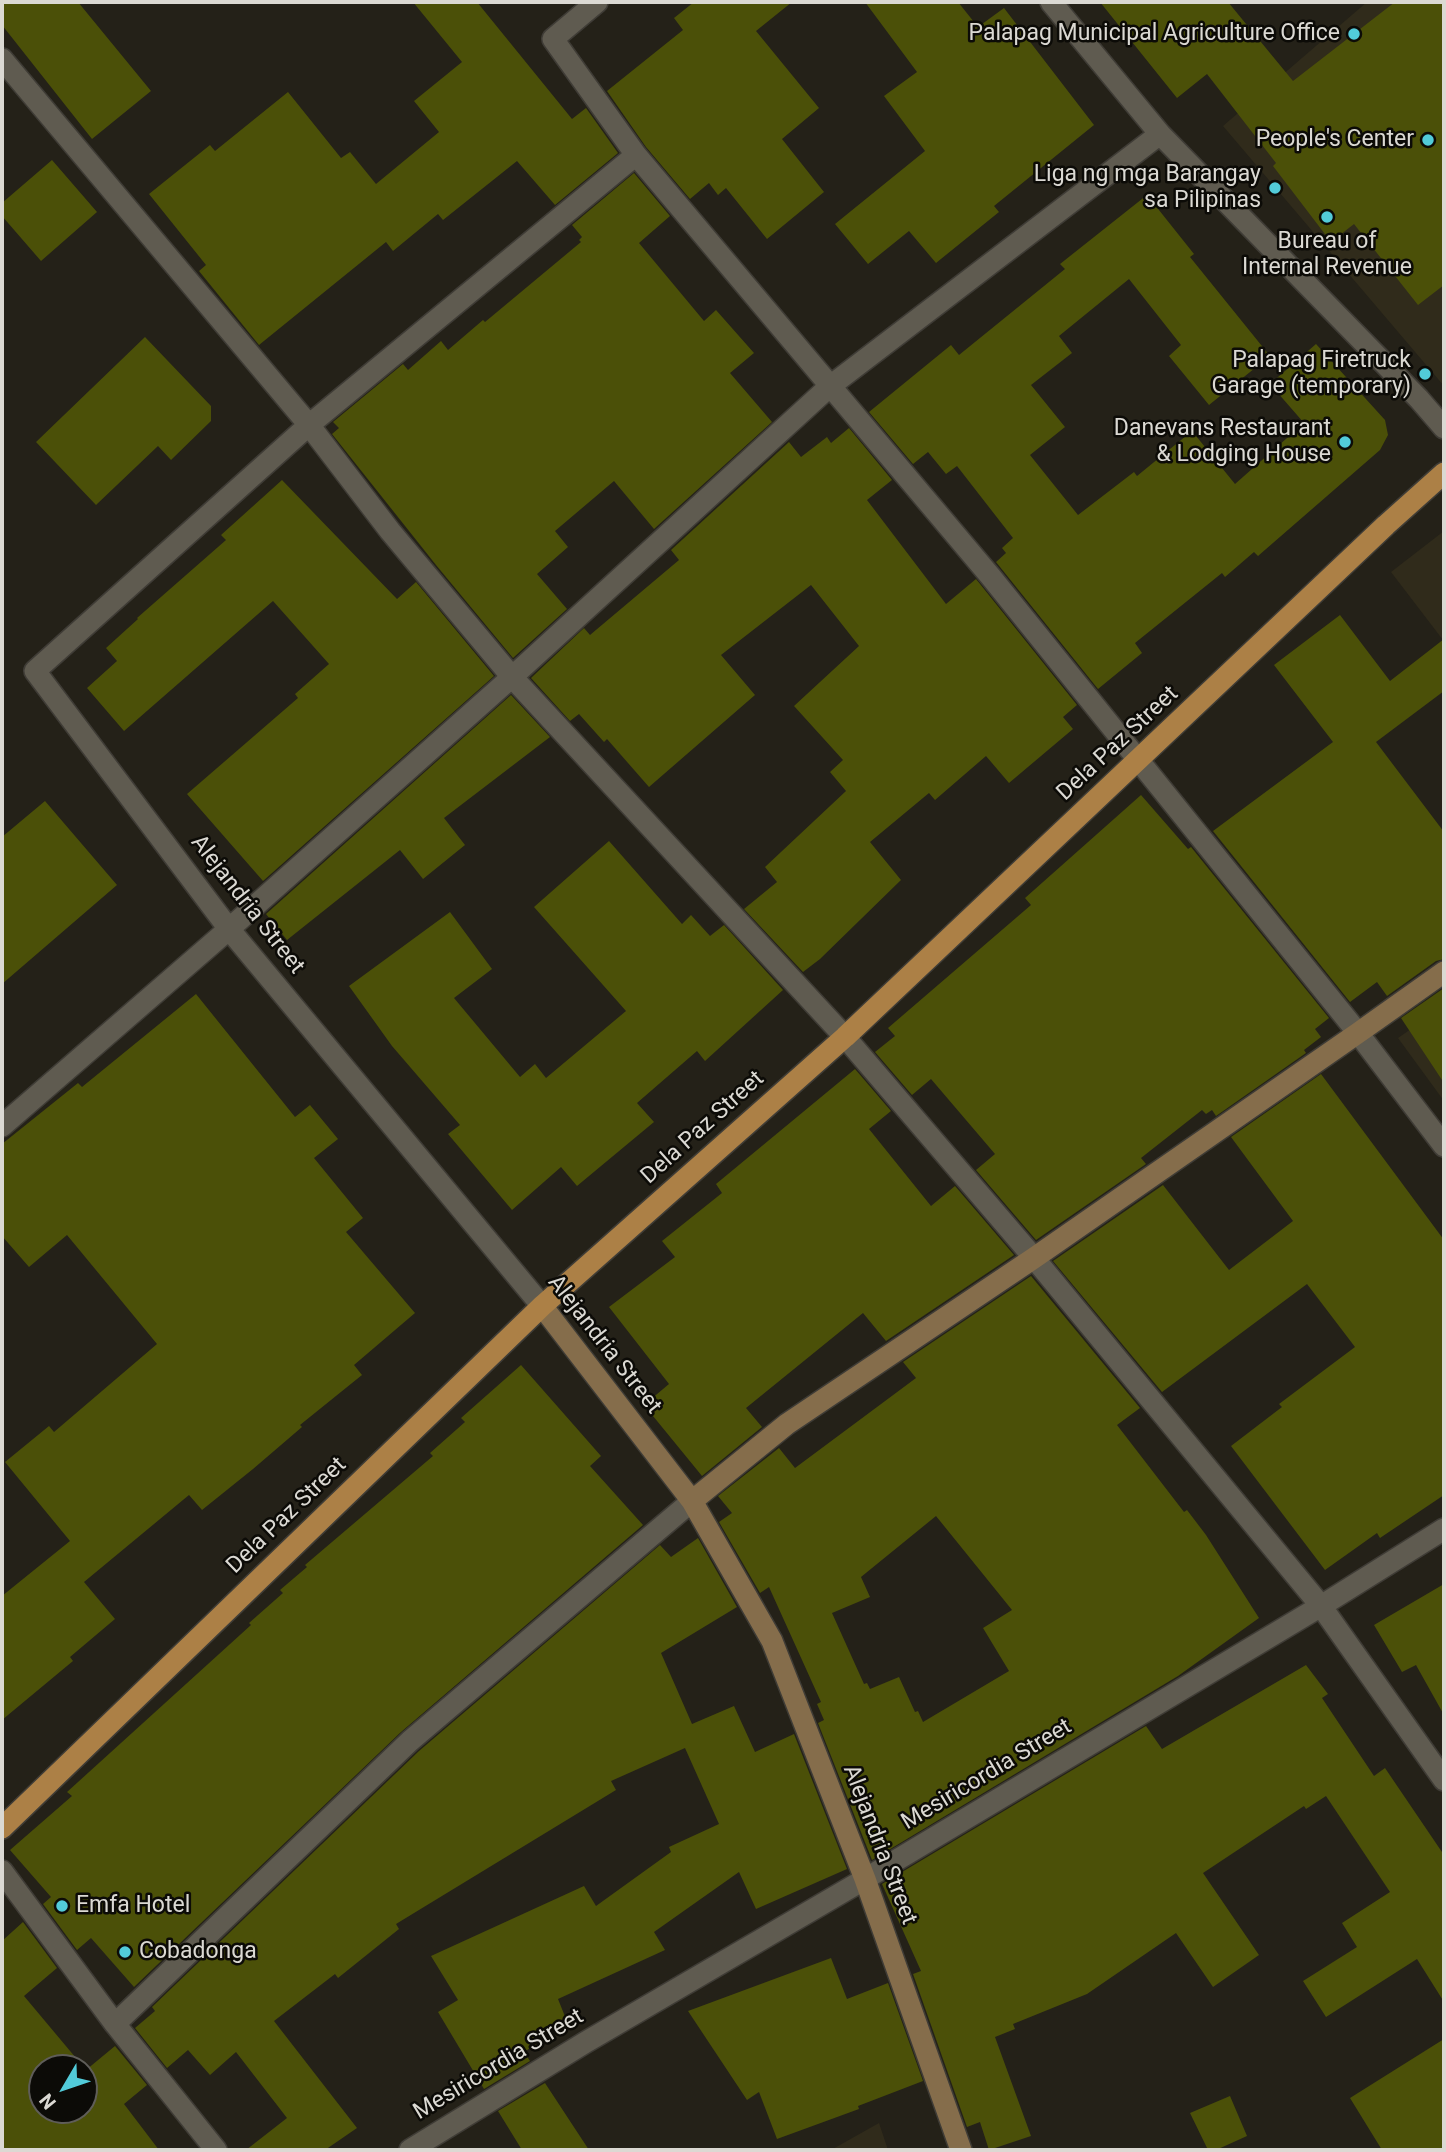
<!DOCTYPE html>
<html>
<head>
<meta charset="utf-8">
<style>
	body { margin:0 }
	#map { position:relative; width:1446px; height:2152px; overflow:hidden; background:#242118; font-family:Roboto,sans-serif }
	canvas { display:block }
	.frame { position:absolute; inset:0; border:4px solid #dbd9d3; pointer-events:none }
	.north { position:absolute; left:28px; top:2054px; width:70px; height:70px; box-sizing:border-box; background:#0c0b07; border:2px solid #5f5d59; border-radius:50%; rotate:231deg; font-size:19px; font-weight:700; line-height:28px; text-align:center; color:#dbd9d3 }
	.north::after { content:''; display:block; margin:auto; width:24px; height:32px; background:#52cbd9; clip-path:polygon(50% 0,100% 100%,50% 72%,0 100%) }
</style>
</head>
<body>
<div id="map">
<canvas width="1446" height="2152"></canvas>
<div class="frame"></div>
<div class="north">N</div>
</div>
<script>
const g = document.querySelector('canvas').getContext('2d');
g.lineJoin = 'round';
function paint(path, color) {
  g.fillStyle = color;
  g.fill(path, 'evenodd');
}
function toPath(rows) {
  const path = new Path2D();
  for (const r of rows) {
    path.moveTo(r[0], r[1]);
    for (let i = 2; i < r.length; i += 2) path.lineTo(r[i], r[i + 1]);
  }
  return path;
}
function strokePath(path, color, width, dash) {
  g.strokeStyle = color;
  g.lineWidth = width;
  g.lineCap = dash ? 'butt' : 'round';
  g.setLineDash(dash || []);
  g.stroke(path);
}
function label(font, color, halo, rows, align = 'center') {
  g.font = font + ' Roboto,sans-serif';
  g.lineWidth = 5;
  g.setLineDash([]);
  g.textBaseline = 'middle';
  g.strokeStyle = halo;
  g.fillStyle = color;
  for (const [text, x, y, turn = 0] of rows) {
    g.save();
    g.translate(x, y);
    g.rotate((+turn || 0) * Math.PI / 180);
    g.textAlign = isNaN(turn) ? turn : align;
    if (halo) g.strokeText(text, 0, 0);
    g.fillText(text, 0, 0);
    g.restore();
  }
}
paint(toPath([
	[1367,2,1444,2,1444,386,1223,126],
	[1444,531,1444,639,1443,640,1391,572],
	[1444,1006,1444,1101,1398,1038],
	[879,2123,888,2150,831,2150]
]), '#302b1b');
paint(toPath([
	[2,2,78,2,151,91,92,139,2,25],
	[413,2,477,2,572,119,586,108,618,153,555,205,517,161,443,220,438,214,393,251,386,242,259,345,199,271,206,265,149,194,210,145,215,151,288,92,341,158,350,152,376,184,439,132,414,101,462,62],
	[694,2,792,2,756,31,819,108,782,139,824,192,767,239,726,188,718,195,709,183,690,199,646,147,607,91,683,30,674,18],
	[865,2,958,2,978,27,1004,8,1094,125,994,206,999,212,936,263,909,231,868,264,835,224,925,151,884,96,917,72],
	[1100,2,1228,2,1293,81,1395,2,1444,2,1444,285,1418,305,1354,224,1331,242,1273,166,1276,163,1207,74,1177,98],
	[52,160,97,212,41,261,2,216,2,203],
	[634,173,670,216,639,243,704,321,716,310,754,353,730,373,772,422,654,529,614,481,555,531,568,547,537,574,567,609,513,658,436,565,332,434,339,428,333,422,403,364,408,370,441,341,448,350,483,320,485,322,581,242,579,240,582,237,572,225],
	[1147,195,1194,254,1190,257,1270,356,1209,405,1169,356,1181,345,1129,279,1059,336,1072,353,1031,385,1065,427,1030,455,1078,515,1134,472,1137,476,1192,431,1235,484,1304,423,1270,384,1316,344,1385,420,1388,435,1380,450,1258,556,1254,552,1225,577,1222,573,1135,643,1142,653,1098,689,996,562,1006,553,1002,548,1013,538,957,466,946,474,928,452,913,464,869,412,951,345,959,355,1065,269,1060,264],
	[145,337,211,406,211,421,171,460,158,446,96,505,36,442],
	[849,428,892,480,867,500,946,604,976,579,1077,705,1063,717,1073,729,1009,783,986,756,935,800,929,793,870,842,901,880,820,959,803,972,744,909,777,882,765,867,846,791,830,772,843,760,794,706,859,646,811,585,721,655,755,695,649,787,607,739,604,742,579,714,570,721,531,678,584,628,590,635,679,560,671,550,789,442,801,457,827,437,831,443],
	[282,480,397,599,416,582,494,676,263,881,187,794,298,698,295,694,329,664,273,601,124,731,87,688,117,661,106,648,138,619,137,618,226,540,221,535],
	[1340,615,1390,681,1444,639,1444,691,1376,742,1444,832,1444,959,1436,961,1387,996,1377,982,1350,1002,1213,831,1333,742,1274,665],
	[511,695,550,737,444,818,465,845,423,879,400,850,287,940,266,914],
	[1141,795,1188,849,1191,847,1329,1018,1315,1029,1321,1037,1304,1050,1306,1053,1216,1116,1212,1110,1206,1114,1202,1110,1141,1158,1146,1164,1036,1240,976,1170,995,1154,931,1079,912,1095,875,1052,895,1036,888,1028,1031,905,1025,898],
	[45,801,117,885,2,984,2,837],
	[609,841,682,924,691,915,710,936,724,925,783,990,705,1061,697,1051,637,1103,654,1122,577,1186,561,1167,512,1210,448,1134,460,1125,392,1046,349,986,450,912,492,969,454,998,520,1077,535,1064,546,1078,626,1011,534,907],
	[1444,988,1444,1083,1401,1018],
	[196,994,295,1117,310,1105,338,1139,314,1158,363,1218,346,1232,415,1313,354,1365,362,1375,300,1425,302,1427,253,1469,202,1510,189,1495,84,1582,115,1619,70,1657,73,1661,2,1720,2,1596,70,1541,5,1462,49,1426,54,1432,157,1344,67,1235,29,1267,2,1236,2,1144,78,1083,82,1087],
	[855,1069,891,1111,869,1129,931,1206,955,1186,1014,1255,886,1341,863,1313,746,1408,762,1427,702,1476,644,1405,669,1384,609,1307,675,1257,662,1241,722,1193,716,1184],
	[1321,1074,1444,1240,1444,1495,1380,1538,1377,1533,1325,1570,1231,1446,1282,1407,1279,1404,1355,1347,1307,1284,1162,1392,1053,1261,1163,1185,1229,1270,1293,1221,1231,1137],
	[1031,1276,1140,1408,1117,1425,1184,1512,1187,1510,1206,1535,1259,1618,1178,1676,872,1860,818,1723,824,1720,817,1704,821,1702,769,1587,760,1593,719,1522,732,1513,718,1496,779,1448,795,1468,916,1378,903,1362],
	[936,1516,1012,1610,983,1628,1009,1671,923,1722,918,1711,915,1712,899,1677,870,1689,867,1683,864,1684,832,1613,870,1597,861,1577],
	[521,1365,601,1456,590,1466,643,1525,401,1732,134,1987,91,1938,77,1950,43,1904,51,1897,10,1850,72,1796,67,1792,251,1625,249,1623,283,1593,280,1590,307,1567,305,1565,433,1456,430,1453,465,1422,461,1418],
	[698,1538,737,1607,661,1653,692,1724,734,1706,755,1752,794,1734,847,1869,756,1909,739,1872,654,1932,665,1950,558,1999,566,2019,535,2038,538,2043,524,2052,530,2061,484,2089,438,2012,458,2000,431,1956,584,1886,596,1906,671,1852,669,1847,719,1824,685,1748,611,1781,616,1790,396,1924,399,1929,338,1978,335,1974,274,2021,357,2128,325,2150,246,2150,287,2118,236,2052,210,2075,188,2050,167,2068,135,2028,155,2011,152,2007,419,1751,660,1545,671,1557],
	[1444,1584,1444,1715,1416,1665,1402,1672,1374,1625],
	[1306,1665,1328,1694,1322,1698,1374,1776,1385,1768,1444,1855,1444,2002,1417,1959,1326,2017,1303,1981,1357,1947,1342,1923,1390,1892,1326,1796,1306,1809,1304,1806,1203,1873,1259,1955,1213,1987,1176,1933,1087,1994,1013,2024,1015,2029,995,2037,1031,2136,989,2150,980,2122,967,2127,913,1974,921,1971,882,1884,1146,1726,1162,1749],
	[23,1922,57,1968,24,1996,86,2070,115,2046,147,2085,124,2104,159,2150,2,2150,2,1941],
	[42,2068,84,2068,84,2110,42,2110],
	[831,1958,847,1999,888,1983,923,2081,858,2106,859,2109,777,2139,759,2092,747,2100,688,2011],
	[1444,2039,1444,2150,1382,2150,1350,2098],
	[545,2083,589,2150,522,2150,498,2111],
	[1230,2096,1247,2136,1216,2150,1208,2150,1190,2113]
]), '#4b5008');
const street = toPath([
	[597,2,553,39,636,155,991,577,1358,1033,1444,1146],
	[1051,2,1160,134,1419,399,1444,428],
	[2,59,309,425,390,531,512,677,845,1037,1034,1258,1321,1606,1444,1780],
	[2,1126,229,929,512,677,829,387,1160,134],
	[542,1306,229,929,35,671,309,425,636,155],
	[2,1871,115,2024,216,2150],
	[115,2024,410,1741,692,1501],
	[410,2150,586,2042,865,1879,1321,1606,1444,1529]
]);
const secondary = toPath([
	[542,1306,692,1501,772,1641,865,1879,961,2150],
	[692,1501,787,1424,1034,1258,1358,1033,1444,972]
]);
const primary = toPath([
	[2,1828,542,1306,845,1037,1386,525,1444,473]
]);
strokePath(street, '#3f3c36', 24);
strokePath(secondary, '#3f3c36', 24);
strokePath(primary, '#3f3c36', 24);
strokePath(street, '#5f5b50', 21);
strokePath(secondary, '#856d4b', 21);
strokePath(primary, '#ac8046', 21);
for (const [x, y, r, color] of [
	[1354,34,7,"#52cbd9"],
	[1428,140,7,"#52cbd9"],
	[1275,188,7,"#52cbd9"],
	[1327,217,7,"#52cbd9"],
	[1425,374,7,"#52cbd9"],
	[1345,442,7,"#52cbd9"],
	[62,1906,7,"#52cbd9"],
	[125,1952,7,"#52cbd9"]
]) {
  const dot = new Path2D();
  dot.arc(x, y, r, 0, 2 * Math.PI);
  g.fillStyle = color;
  g.fill(dot);
  strokePath(dot, '#0c0b07', 2.5);
}
label('23px', '#dbd9d3', '#0c0b07', [
	["Palapag Municipal Agriculture Office",1340,34],
	["People's Center",1414,140],
	["Liga ng mga Barangay",1261,175],
	["sa Pilipinas",1261,201],
	["Bureau of",1327,242,"center"],
	["Internal Revenue",1327,268,"center"],
	["Palapag Firetruck",1411,361],
	["Garage (temporary)",1411,387],
	["Danevans Restaurant",1331,429],
	["& Lodging House",1331,455],
	["Emfa Hotel",76,1906,"left"],
	["Cobadonga",139,1952,"left"]
], 'right');
label('23px', '#dbd9d3', '#0c0b07', [
	["Dela Paz Street",1118,744,-43],
	["Alejandria Street",247,905,52],
	["Dela Paz Street",703,1128,-42],
	["Alejandria Street",604,1345,52],
	["Dela Paz Street",287,1516,-44],
	["Mesiricordia Street",987,1775,-31],
	["Alejandria Street",879,1845,69],
	["Mesiricordia Street",499,2065,-31]
]);
</script>
</body>
</html>
